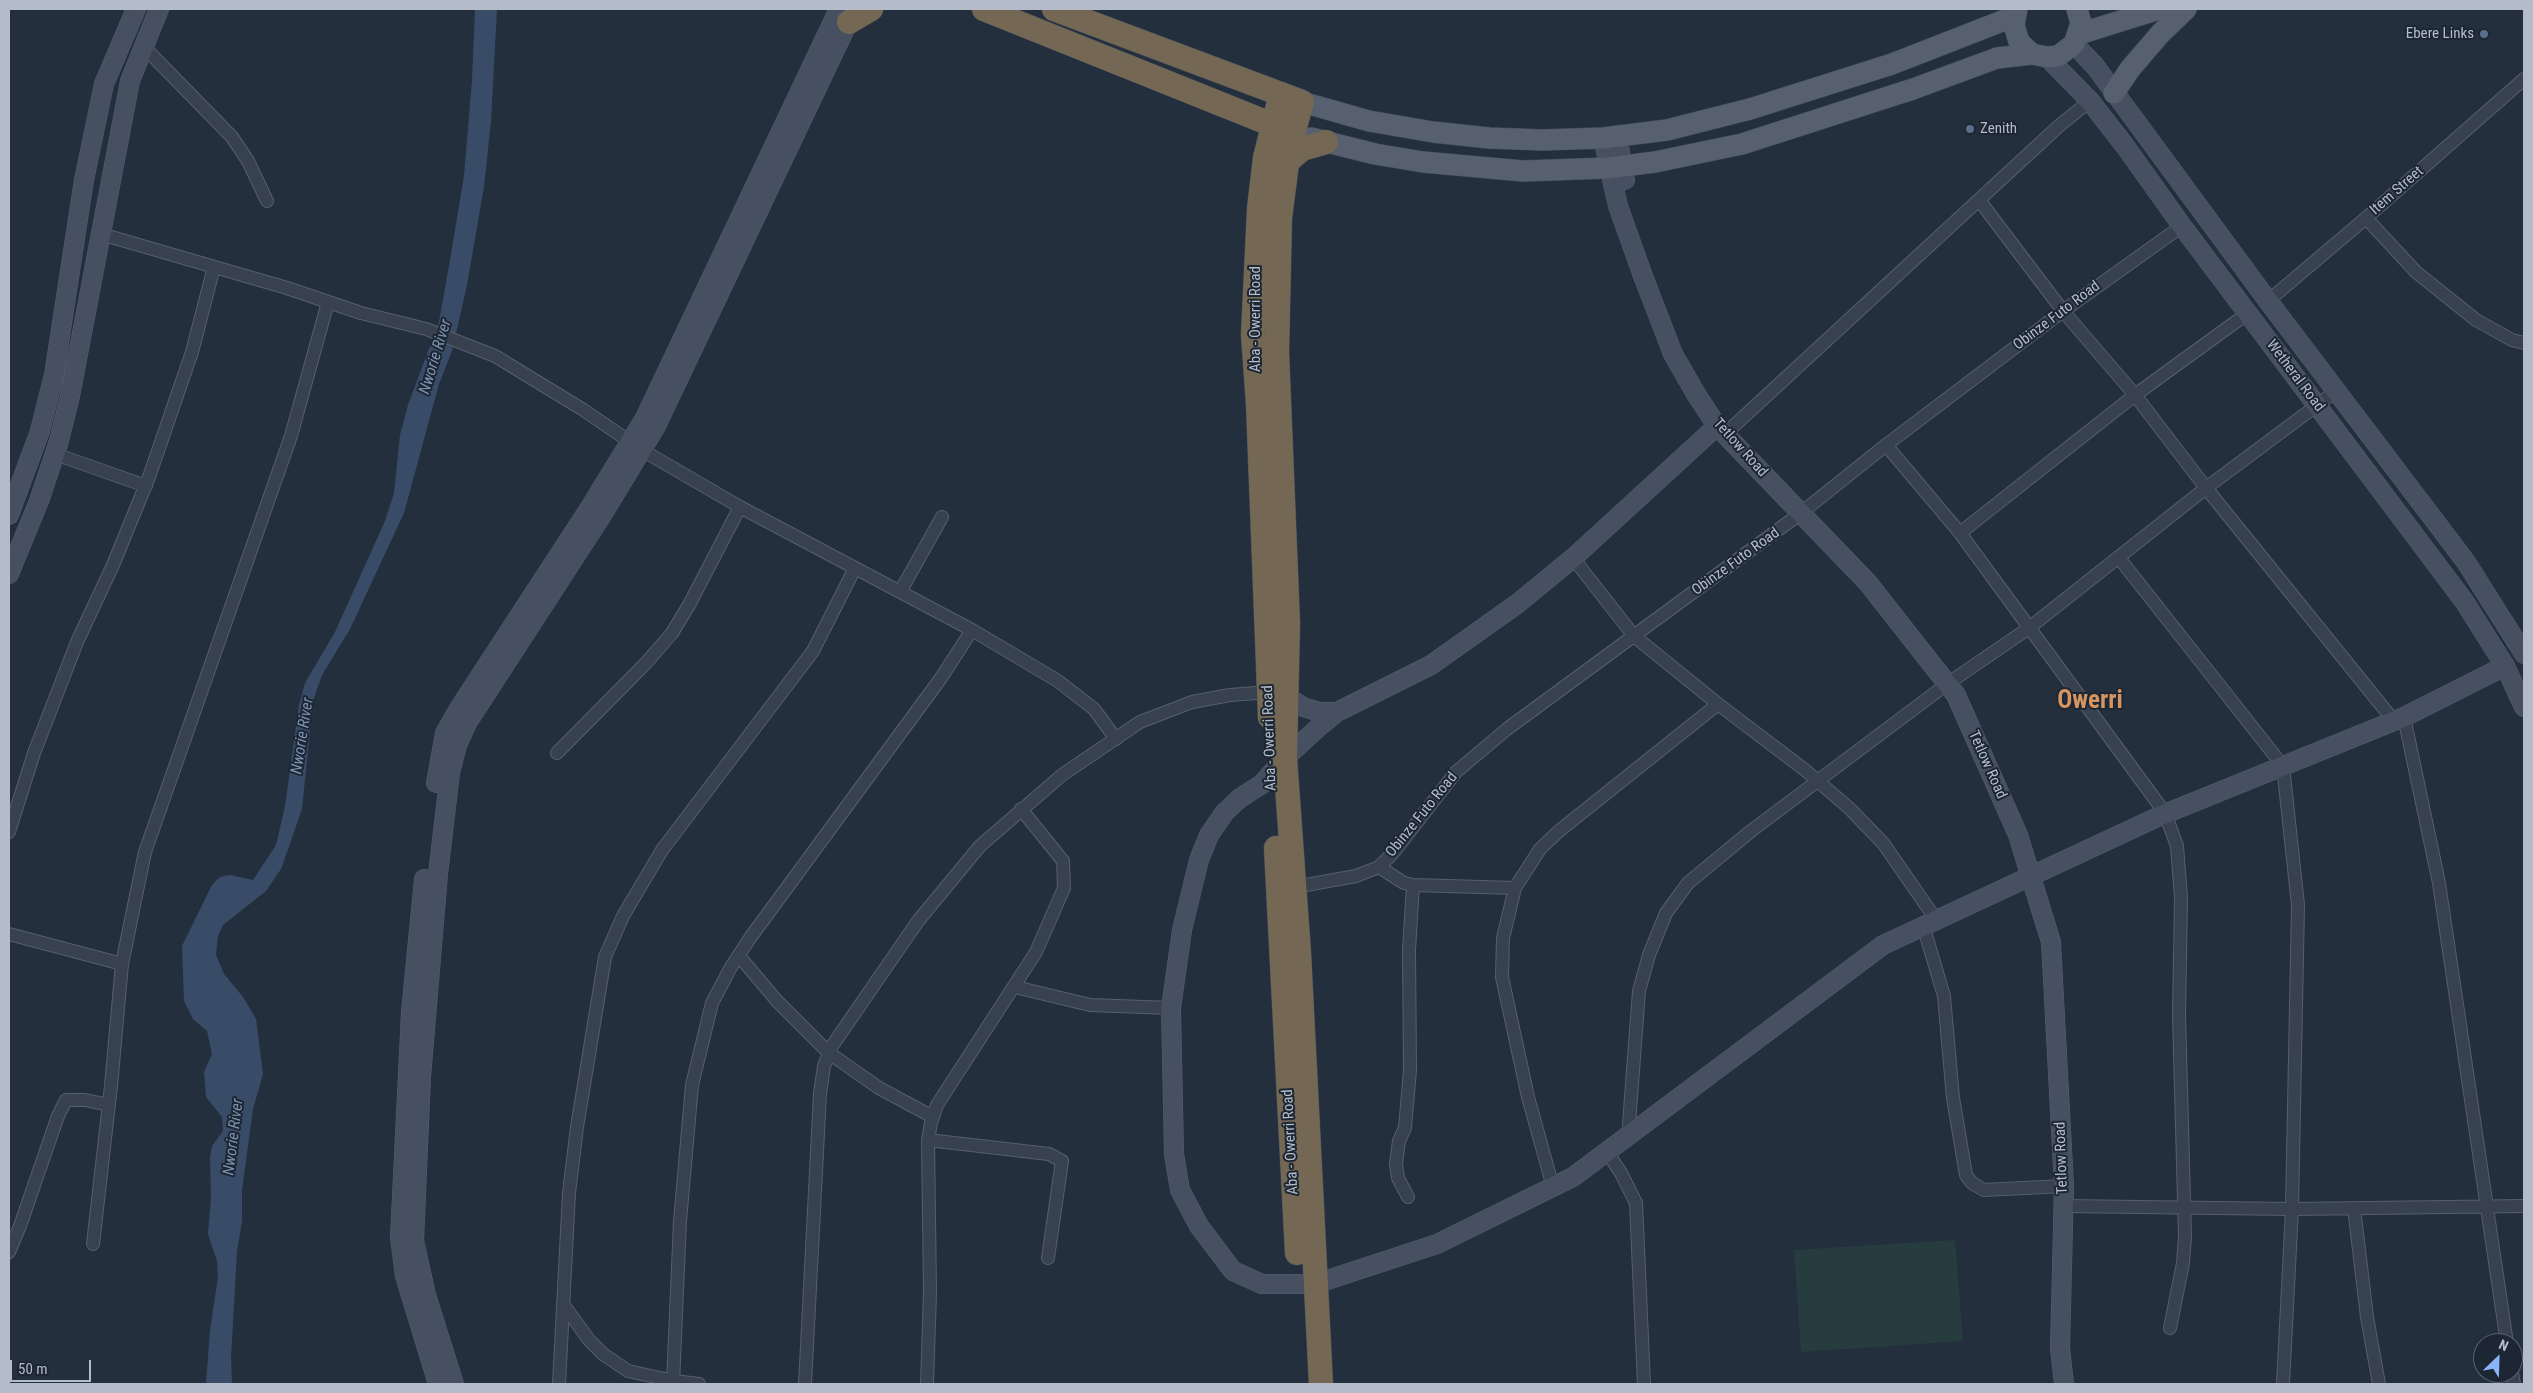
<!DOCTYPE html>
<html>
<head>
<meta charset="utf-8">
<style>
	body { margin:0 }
	#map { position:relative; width:2533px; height:1393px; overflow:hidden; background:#242f3e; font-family:"Roboto Condensed",sans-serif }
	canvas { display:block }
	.frame { position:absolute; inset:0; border:10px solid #b4bcc9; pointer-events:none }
	.north { position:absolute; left:2473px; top:1333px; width:50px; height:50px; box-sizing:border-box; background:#1d2633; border:1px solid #59626f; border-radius:50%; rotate:24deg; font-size:14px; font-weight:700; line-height:20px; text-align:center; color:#b4bcc9 }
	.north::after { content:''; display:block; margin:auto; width:18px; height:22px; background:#8ab4f8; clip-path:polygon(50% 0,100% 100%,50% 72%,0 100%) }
	.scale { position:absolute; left:10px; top:1360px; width:81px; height:22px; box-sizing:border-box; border:2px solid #b4bcc9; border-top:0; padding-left:6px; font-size:15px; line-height:18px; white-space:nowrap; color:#b4bcc9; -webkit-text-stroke:4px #1d2633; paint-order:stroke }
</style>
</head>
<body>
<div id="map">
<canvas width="2533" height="1393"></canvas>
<div class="frame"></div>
<div class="north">N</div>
<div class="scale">50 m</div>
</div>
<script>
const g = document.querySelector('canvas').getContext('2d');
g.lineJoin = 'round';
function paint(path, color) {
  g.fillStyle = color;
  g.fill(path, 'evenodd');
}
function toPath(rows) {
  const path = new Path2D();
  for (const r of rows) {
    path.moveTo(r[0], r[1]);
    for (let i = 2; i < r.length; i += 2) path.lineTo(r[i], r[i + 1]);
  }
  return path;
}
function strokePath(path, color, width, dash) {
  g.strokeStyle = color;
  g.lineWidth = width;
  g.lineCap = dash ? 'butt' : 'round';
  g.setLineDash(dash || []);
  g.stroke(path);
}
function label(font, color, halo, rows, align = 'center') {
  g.font = font + ' "Roboto Condensed",sans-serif';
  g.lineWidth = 4;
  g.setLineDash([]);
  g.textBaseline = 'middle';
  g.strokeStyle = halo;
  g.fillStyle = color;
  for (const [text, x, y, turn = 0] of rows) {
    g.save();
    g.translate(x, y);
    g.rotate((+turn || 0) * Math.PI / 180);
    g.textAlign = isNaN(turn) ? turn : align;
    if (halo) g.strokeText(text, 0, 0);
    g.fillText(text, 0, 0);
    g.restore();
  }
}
paint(toPath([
	[1955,1240,1963,1341,1801,1352,1794,1250]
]), '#263c3f');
paint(toPath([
	[475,9,497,9,491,121,484,187,467,285,452,351,439,384,404,513,350,629,322,675,313,701,302,809,281,869,266,891,223,925,218,936,216,955,224,974,243,997,256,1019,263,1074,253,1109,242,1190,242,1221,237,1251,231,1357,232,1384,206,1384,210,1330,218,1277,217,1261,208,1234,211,1198,210,1157,212,1146,223,1131,222,1117,206,1097,204,1072,212,1054,207,1031,193,1019,184,1001,182,946,212,885,220,877,230,875,253,880,276,845,285,806,299,705,305,683,335,632,385,521,394,493,400,435,408,405,439,322,450,260,464,176,472,80]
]), '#394c67');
const street = toPath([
	[143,46,232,137,248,161,267,201],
	[1979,200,2063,311,2135,395,2206,488,2394,721],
	[2366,218,2416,272,2476,320,2512,340,2524,343],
	[101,234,287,288,361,313,426,329,495,356,582,409,642,450,740,507,972,630,1058,681,1094,709,1116,739],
	[2268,301,2366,218,2524,79],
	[1725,434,2060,125,2090,101],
	[1886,445,1960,533,2165,813,2177,846,2181,898,2179,1015,2185,1237,2183,1263,2170,1328],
	[55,454,146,486],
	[1960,533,2135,395,2248,313],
	[1573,558,1634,636,1718,704,1805,770,1849,808,1883,843,1937,921],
	[2119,558,2283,766,2298,905,2292,1209,2283,1384],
	[900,592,942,517],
	[2404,717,2439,883,2507,1343],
	[557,753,646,663,672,633,689,605,740,507],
	[9,832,34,753,77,642,113,565,149,477,192,352,214,267],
	[1379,867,1404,883,1413,885,1515,888],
	[1295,887,1356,876,1379,867,1393,853,1456,772,1507,729,1801,513,1886,445,2063,311,2182,226],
	[1923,925,1944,996,1953,1098,1966,1175,1972,1183,1984,1190,2064,1186],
	[9,934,122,964,145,852,291,436,328,302],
	[739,956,777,1001,829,1053,879,1088,933,1117],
	[1015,987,1090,1005,1171,1008],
	[1628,1137,1639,991,1649,955,1666,913,1688,883,1751,831,1947,684,2029,628,2206,488,2336,391],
	[928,1140,1049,1154,1062,1161,1048,1258],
	[1607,1152,1621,1173,1636,1203,1644,1384],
	[1553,1187,1528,1097,1502,977,1503,938,1515,888,1540,849,1559,831,1718,704],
	[1408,1197,1398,1178,1396,1164,1399,1141,1405,1128,1410,1070,1409,950,1413,885],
	[2063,1206,2292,1209,2524,1206],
	[2354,1208,2367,1317,2379,1384],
	[93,1244,111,1086,122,964],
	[9,1252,20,1226,58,1116,66,1100,85,1100,109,1105],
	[563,1304,589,1340,603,1354,628,1371,674,1381,699,1384],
	[2512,1373,2514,1384],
	[559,1384,569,1193,577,1127,605,957,623,916,662,850,813,651,855,568],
	[673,1384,680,1221,692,1085,712,1003,731,967,750,938,941,678,972,630],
	[805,1384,820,1094,824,1066,832,1046,918,921,980,846,1062,775,1140,722,1192,702,1230,695,1269,692],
	[927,1384,930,1292,928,1140,931,1123,937,1105,1036,952,1064,888,1063,861,1021,809]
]);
const secondary = toPath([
	[2074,44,2095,66,2268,301,2466,562,2524,654],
	[2047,57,2090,101,2125,146,2182,226,2464,601,2505,666,2524,707],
	[1617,135,1625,180],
	[1603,138,1618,206,1643,276,1673,354,1696,394,1717,426,1868,583,1956,695,2018,835,2051,942,2064,1186,2060,1348,2064,1384],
	[1717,426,1573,558,1517,604,1431,665,1337,712,1321,725,1285,758,1262,784,1240,798,1225,812,1209,835,1199,860,1182,930,1171,1008,1174,1154,1180,1190,1199,1226,1233,1271,1262,1284,1315,1284,1437,1244,1573,1177,1883,945,2162,815,2404,717,2505,666],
	[9,515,40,431,54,375,84,180,104,84,136,9],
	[9,574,39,501,59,441,70,396,130,81,159,9],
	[1275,693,1285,695,1303,707,1320,712,1337,712],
	[436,783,445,733,460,707,591,506,645,418,839,9],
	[424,879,411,1012,400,1237,405,1276,438,1384],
	[454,1384,426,1295,414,1241,421,1077,438,874,450,773,457,745,467,723,602,515,656,426,854,10]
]);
const primary = toPath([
	[2017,9,2014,25,2019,42,2032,54,2047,57,2058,56,2074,44,2081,23,2077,9],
	[2079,34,2159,9],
	[2114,93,2130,69,2160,34,2186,9],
	[1302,102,1369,121,1433,132,1489,138,1543,140,1603,138,1667,130,1750,109,1892,64,2015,16],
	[1311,138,1375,154,1423,162,1523,171,1608,168,1655,162,1742,144,1913,89,1997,58,2032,54]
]);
const highway = toPath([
	[984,9,1288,131],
	[1054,9,1302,102,1289,148,1280,218,1277,352,1288,623,1285,758,1299,953,1321,1384],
	[849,22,871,9],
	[1287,162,1302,149,1326,142],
	[1270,717,1258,404,1253,335,1259,209,1265,158,1281,94],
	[1276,848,1297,1253]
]);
strokePath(street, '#565f6c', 14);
strokePath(secondary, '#565f6c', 20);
strokePath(primary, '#414a57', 22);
strokePath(highway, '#434c59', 25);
strokePath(street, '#38414e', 12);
strokePath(secondary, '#465061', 19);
strokePath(primary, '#56606e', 21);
strokePath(highway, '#746855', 24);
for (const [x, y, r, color] of [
	[2484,34,5,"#5c6f8a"],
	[1970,129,5,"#5c6f8a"]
]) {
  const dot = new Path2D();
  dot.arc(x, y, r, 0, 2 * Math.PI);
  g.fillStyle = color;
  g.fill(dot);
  strokePath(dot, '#1d2633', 2);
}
label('15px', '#b4bcc9', '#1d2633', [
	["Ebere Links",2474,34],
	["Zenith",1980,129,"left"]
], 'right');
label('15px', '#b4bcc9', '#1d2633', [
	["Item Street",2397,191,-41],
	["Obinze Futo Road",2057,316,-37],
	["Aba - Owerri Road",1256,319,-90],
	["Wetheral Road",2295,376,53],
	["Tetlow Road",1740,448,48],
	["Obinze Futo Road",1736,562,-36],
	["Aba - Owerri Road",1270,738,-92],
	["Tetlow Road",1987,765,66],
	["Obinze Futo Road",1422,815,-51],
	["Aba - Owerri Road",1291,1142,-93],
	["Tetlow Road",2062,1158,-92]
]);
label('italic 16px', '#7c92b1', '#1d2633', [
	["Nworie River",436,357,-73],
	["Nworie River",303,736,-81],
	["Nworie River",234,1137,-83]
]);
label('bold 25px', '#d59563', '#1d2633', [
	["Owerri",2090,702]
]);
</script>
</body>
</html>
